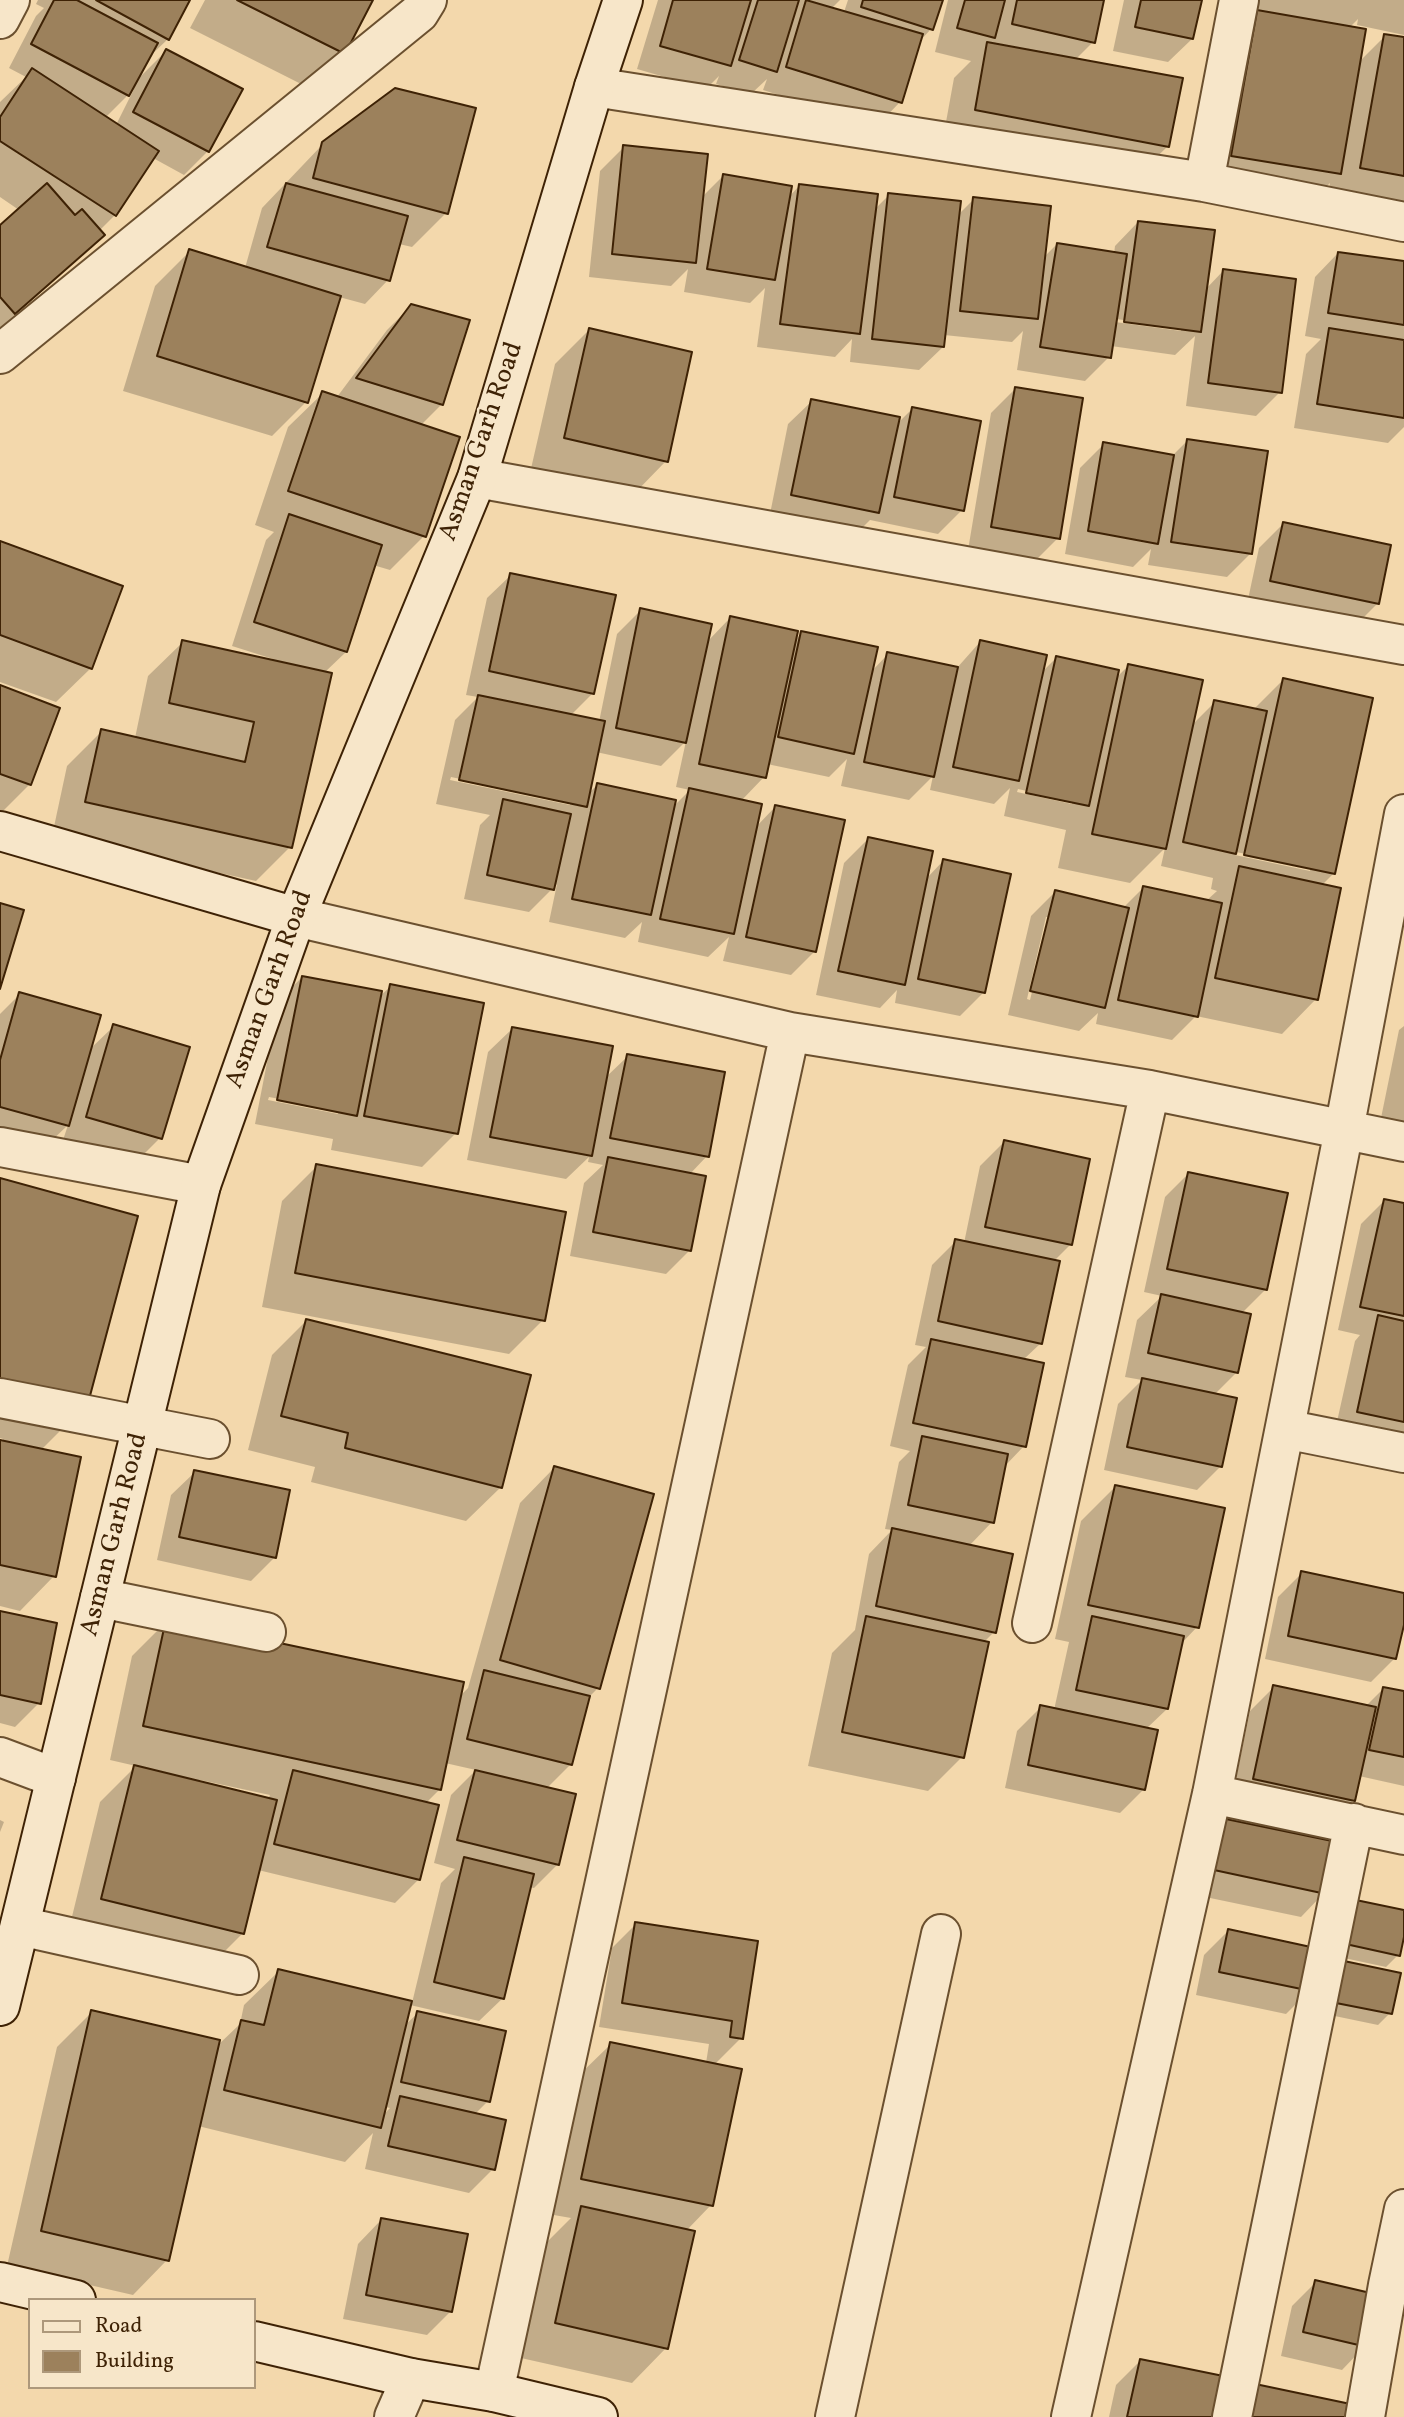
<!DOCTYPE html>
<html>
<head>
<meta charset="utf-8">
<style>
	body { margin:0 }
	#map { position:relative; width:1404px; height:2417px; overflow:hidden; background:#f3d8ac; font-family:Vollkorn,serif }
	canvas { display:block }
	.legend { position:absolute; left:28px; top:2298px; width:228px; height:91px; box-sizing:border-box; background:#f7e6c9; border:2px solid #ad987b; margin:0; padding:9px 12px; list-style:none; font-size:21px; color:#3e2205 }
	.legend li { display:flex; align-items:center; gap:14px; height:35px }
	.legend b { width:35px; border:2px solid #ad987b }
</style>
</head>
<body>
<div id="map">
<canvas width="1404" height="2417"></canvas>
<ul class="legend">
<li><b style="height:9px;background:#f7e6c9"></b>Road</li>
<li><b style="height:19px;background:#9c815c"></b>Building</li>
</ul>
</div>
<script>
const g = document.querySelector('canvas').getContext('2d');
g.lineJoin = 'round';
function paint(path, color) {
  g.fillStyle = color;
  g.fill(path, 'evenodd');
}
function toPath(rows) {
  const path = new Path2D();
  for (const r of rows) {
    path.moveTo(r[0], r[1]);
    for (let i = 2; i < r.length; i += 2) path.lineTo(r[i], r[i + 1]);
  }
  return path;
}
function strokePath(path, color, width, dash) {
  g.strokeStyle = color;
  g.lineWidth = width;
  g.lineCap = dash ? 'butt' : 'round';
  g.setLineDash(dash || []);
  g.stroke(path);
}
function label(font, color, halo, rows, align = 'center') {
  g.font = font + ' Vollkorn,serif';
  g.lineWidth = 5;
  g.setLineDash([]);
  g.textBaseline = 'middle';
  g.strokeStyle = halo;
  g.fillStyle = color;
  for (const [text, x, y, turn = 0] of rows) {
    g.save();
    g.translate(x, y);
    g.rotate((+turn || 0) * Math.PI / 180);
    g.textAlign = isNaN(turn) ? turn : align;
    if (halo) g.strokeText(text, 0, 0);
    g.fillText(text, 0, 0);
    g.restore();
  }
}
paint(toPath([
	[38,0,188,0,168,39,147,59,136,81,166,51,208,151,184,175,153,158,115,215,99,231,79,258,0,328,0,227,19,210,0,197,0,102,26,77,9,68,36,16,44,8,36,4],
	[134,89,116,125,105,118],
	[205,0,371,0,343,53,309,88,190,28],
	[658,0,840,0,832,8,844,12,848,0,941,0,931,29,919,42,900,102,877,126,763,90,767,79,751,94,716,84,719,76,706,89,637,69],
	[948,0,1103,0,1093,42,1075,60,1168,146,1133,180,942,144,954,78,971,61,935,52],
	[1124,0,1200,0,1192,39,1168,62,1113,51],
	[1245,0,1404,0,1404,35,1357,25,1358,19,1349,28,1359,62,1385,36,1404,39,1404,216,1327,203,1330,183,1305,208,1198,190],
	[323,144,446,213,412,247,399,244,388,280,365,304,339,297,306,402,272,436,123,391,155,286,190,251,245,268,262,208],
	[624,147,701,198,723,176,788,198,799,186,874,210,889,195,957,216,974,199,1043,258,1057,244,1114,254,1115,246,1138,222,1205,290,1223,271,1280,392,1256,416,1186,406,1195,336,1175,355,1111,346,1109,357,1085,381,1017,370,1023,331,1012,342,944,335,943,347,919,370,850,362,852,339,835,357,757,347,765,288,750,303,684,292,688,269,671,286,589,277,600,171],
	[1116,319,1181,328,1181,331,1115,322],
	[1338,253,1404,263,1404,427,1388,443,1294,428,1306,354,1321,339,1305,336,1315,277],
	[411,306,468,321,441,405,420,426,424,536,390,570,373,565,346,652,324,673,290,847,256,881,52,836,67,766,102,731,135,738,148,676,183,642,273,662,273,659,232,646,266,540,274,532,255,525,288,427,323,393,337,397,387,330],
	[589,330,666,461,632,496,530,473,555,364],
	[1015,389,1058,538,1034,562,968,550,991,413],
	[812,401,897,424,912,409,962,510,938,534,870,520,854,536,769,519,788,424],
	[1187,441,1251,553,1227,577,1148,565,1151,549,1133,567,1065,554,1080,468,1104,444,1172,456],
	[1283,524,1377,604,1354,627,1247,604,1259,548],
	[0,543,91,668,56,702,0,682],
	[511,575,593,693,570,716,599,722,617,634,641,610,706,643,730,618,795,640,802,633,871,672,888,654,956,669,980,642,1041,673,1056,658,1115,679,1128,666,1191,726,1215,702,1253,710,1283,680,1334,873,1321,886,1316,999,1282,1034,1196,1016,1172,1040,1096,1024,1098,1013,1079,1031,1008,1015,1031,916,1055,892,1123,908,1143,888,1206,901,1217,891,1211,889,1213,878,1161,866,1165,848,1130,883,1058,868,1066,830,1004,816,1010,788,994,804,930,790,933,776,909,800,841,786,847,759,829,777,767,764,764,777,741,801,755,828,775,807,815,951,791,975,723,961,729,937,708,957,638,942,642,922,625,938,549,922,557,884,529,912,464,899,480,825,490,815,436,804,455,720,478,697,466,695,487,598],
	[686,741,676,787,690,790,673,807,597,785,587,795,596,752,661,766],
	[451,777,570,802,570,805,450,780],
	[1018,789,1072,801,1072,804,1017,792],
	[1236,852,1310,867,1310,871,1235,855],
	[1046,917,1050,917,1030,1000,1027,999],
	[0,687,58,709,29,785,0,814],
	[868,839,926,879,943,861,984,992,960,1016,895,1003,897,990,880,1008,816,995,844,863],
	[302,977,378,998,391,986,456,1133,422,1167,331,1150,333,1139,255,1124,279,1001],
	[269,1097,338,1110,338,1114,268,1100],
	[20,994,88,1051,114,1026,160,1138,136,1162,63,1140,68,1125,43,1149,0,1137,0,1014],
	[1404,1026,1404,1123,1381,1118,1399,1030],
	[512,1029,605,1078,628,1056,707,1156,689,1175,690,1250,666,1274,570,1256,584,1183,603,1165,588,1162,589,1157,566,1179,467,1160,488,1052],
	[1004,1142,1071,1244,1053,1262,1041,1343,1023,1360,1024,1446,1004,1467,992,1522,969,1546,994,1632,983,1643,962,1757,928,1791,808,1766,832,1653,855,1630,869,1554,892,1530,885,1529,899,1462,910,1451,890,1446,908,1365,926,1347,915,1345,932,1265,956,1241,964,1243,980,1166],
	[317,1166,543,1320,509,1354,262,1307,282,1201],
	[1188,1174,1266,1289,1241,1314,1237,1372,1214,1395,1221,1466,1197,1490,1104,1470,1118,1404,1142,1380,1125,1377,1137,1320,1162,1296,1144,1292,1165,1197],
	[0,1180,85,1406,41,1450,54,1576,20,1611,0,1606,0,1442,2,1442,3,1439,0,1438],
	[1385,1200,1404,1205,1404,1449,1334,1435,1355,1341,1360,1335,1338,1330,1361,1224],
	[306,1321,501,1487,466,1521,311,1482,315,1467,248,1450,272,1355],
	[554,1468,598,1688,587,1699,571,1764,546,1789,558,1864,534,1888,529,1887,503,1998,479,2021,410,2005,404,2026,418,2013,488,2101,474,2115,493,2169,469,2193,365,2169,373,2133,345,2162,198,2126,167,2260,133,2295,7,2266,57,2047,92,2012,217,2046,240,2024,244,2005,279,1971,412,2003,441,1883,455,1869,434,1863,451,1795,476,1770,445,1763,440,1789,425,1804,419,1879,395,1903,258,1870,243,1933,208,1968,68,1933,100,1802,136,1766,110,1760,132,1656,167,1621,459,1697,468,1688,520,1503],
	[200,1780,270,1795,268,1799,199,1783],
	[385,2107,390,2108,383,2115],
	[195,1472,275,1557,251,1581,157,1560,171,1495],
	[1115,1487,1197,1627,1180,1645,1167,1709,1146,1729,1144,1789,1120,1813,1005,1788,1017,1731,1041,1707,1054,1710,1069,1642,1055,1639,1081,1521],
	[1302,1573,1404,1595,1404,1617,1395,1658,1371,1682,1265,1659,1278,1597],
	[0,1613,39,1703,15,1727,0,1723],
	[1274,1687,1366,1706,1383,1689,1404,1693,1404,1786,1359,1776,1354,1800,1330,1824,1231,1803,1250,1711],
	[0,1820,4,1822,0,1832],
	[1202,1844,1324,1893,1301,1917,1191,1894],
	[1404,1912,1404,1928,1398,1955,1386,1967,1330,1955],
	[636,1924,756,1943,741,2038,714,2065,711,2205,686,2231,666,2348,632,2383,521,2358,547,2242,571,2218,548,2214,576,2078,611,2044,706,2063,709,2044,599,2027,612,1948],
	[1228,1931,1310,1990,1286,2014,1196,1995,1204,1955],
	[1333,1974,1390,2013,1378,2025,1325,2014],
	[381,2220,451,2311,427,2335,343,2319,358,2244],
	[1316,2282,1365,2346,1342,2370,1281,2356,1292,2306],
	[1140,2361,1356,2417,1109,2417,1116,2385]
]), '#0003');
const building = toPath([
	[54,0,77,0,158,43,129,96,31,44,54,0],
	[96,0,190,0,169,40,96,0],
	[237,0,373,0,345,54,237,0],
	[673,0,751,0,731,66,660,46,673,0],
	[758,0,799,0,777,72,739,60,758,0],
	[806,0,923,34,902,103,786,67,806,0],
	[863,0,943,0,933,30,861,7,863,0],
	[965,0,1005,0,995,38,957,28,965,0],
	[1017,0,1104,0,1095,43,1012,24,1017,0],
	[1141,0,1202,0,1193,39,1135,27,1141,0],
	[1257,10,1366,29,1341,174,1231,156,1257,10],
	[1384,34,1404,37,1404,176,1360,168,1384,34],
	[987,42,1183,78,1169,147,975,110,987,42],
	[166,49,243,89,209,152,133,112,166,49],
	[32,68,159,151,116,216,0,141,0,117,32,68],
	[395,88,476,108,448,214,313,178,322,142,395,88],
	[623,145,708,154,696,263,612,254,623,145],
	[723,174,792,186,775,280,707,269,723,174],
	[47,183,75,215,82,209,105,235,15,314,0,297,0,225,47,183],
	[286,183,408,216,390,281,267,247,286,183],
	[799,184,878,194,860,334,780,324,799,184],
	[888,193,961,201,944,347,872,339,888,193],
	[973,197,1051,206,1038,319,960,311,973,197],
	[1138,221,1215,230,1201,332,1124,322,1138,221],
	[1057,243,1127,254,1111,358,1040,347,1057,243],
	[189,249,341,296,308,403,157,356,189,249],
	[1338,252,1404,261,1404,325,1328,313,1338,252],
	[1223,269,1296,279,1282,393,1208,383,1223,269],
	[411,304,470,320,443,405,356,378,411,304],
	[589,328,692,352,668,462,564,438,589,328],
	[1329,328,1404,340,1404,418,1317,404,1329,328],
	[1015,387,1083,398,1060,539,991,527,1015,387],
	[322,391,460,437,426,537,288,491,322,391],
	[811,399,900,417,879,513,791,495,811,399],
	[912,407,981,421,964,511,894,497,912,407],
	[1187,439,1268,451,1252,554,1171,542,1187,439],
	[1103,442,1174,455,1158,544,1088,531,1103,442],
	[289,514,382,545,347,652,254,622,289,514],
	[1283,522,1391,545,1379,604,1270,581,1283,522],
	[0,541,123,586,92,669,0,635,0,541],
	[510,573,616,595,594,694,489,671,510,573],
	[640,608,712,624,686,743,616,728,640,608],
	[730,616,798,631,766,778,699,764,730,616],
	[801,631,878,647,854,754,778,737,801,631],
	[182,640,332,673,292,848,85,802,101,729,245,762,254,722,169,703,182,640],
	[980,640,1047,655,1019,781,953,767,980,640],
	[887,652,958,667,934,777,864,762,887,652],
	[1056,656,1119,670,1089,806,1026,793,1056,656],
	[1128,664,1203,680,1166,849,1092,834,1128,664],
	[1283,678,1373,698,1335,874,1244,855,1283,678],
	[0,685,60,708,31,785,0,774,0,685],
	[478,695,605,721,587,807,459,780,478,695],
	[1214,700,1267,711,1236,854,1183,842,1214,700],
	[597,783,676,800,651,915,572,899,597,783],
	[689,788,762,804,734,934,660,919,689,788],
	[503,799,571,814,554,890,487,875,503,799],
	[775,805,845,820,816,952,746,937,775,805],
	[868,837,933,851,905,985,838,971,868,837],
	[943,859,1011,874,985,993,918,979,943,859],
	[1239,866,1341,888,1318,1000,1215,978,1239,866],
	[1143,886,1222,903,1198,1017,1118,1000,1143,886],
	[1055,890,1129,908,1105,1008,1030,991,1055,890],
	[0,903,24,910,0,989,0,903],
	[302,976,382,991,357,1116,277,1100,302,976],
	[390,984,484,1003,458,1134,364,1116,390,984],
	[19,992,101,1015,69,1126,0,1107,0,1060,19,992],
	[113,1024,190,1047,162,1139,86,1117,113,1024],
	[512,1027,613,1046,592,1156,490,1137,512,1027],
	[627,1054,725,1072,709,1157,610,1138,627,1054],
	[1004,1140,1090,1159,1072,1245,985,1227,1004,1140],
	[608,1157,706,1176,691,1251,593,1232,608,1157],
	[316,1164,566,1212,545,1321,295,1273,316,1164],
	[1188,1172,1288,1193,1267,1290,1167,1269,1188,1172],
	[0,1178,138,1216,87,1407,0,1384,0,1178],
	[1384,1199,1404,1203,1404,1316,1360,1307,1384,1199],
	[955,1239,1060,1261,1042,1344,938,1321,955,1239],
	[1161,1294,1251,1314,1238,1373,1148,1353,1161,1294],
	[1378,1315,1404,1321,1404,1422,1357,1412,1378,1315],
	[306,1319,531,1375,502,1488,345,1448,348,1433,281,1416,306,1319],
	[931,1339,1044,1363,1026,1447,913,1423,931,1339],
	[1142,1378,1237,1398,1222,1467,1127,1447,1142,1378],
	[922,1436,1008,1454,994,1523,908,1505,922,1436],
	[0,1440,81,1457,56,1577,0,1565,0,1440],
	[554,1466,654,1494,600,1689,500,1660,554,1466],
	[194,1470,290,1490,276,1558,179,1537,194,1470],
	[1115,1485,1225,1508,1199,1628,1088,1605,1115,1485],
	[892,1528,1013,1554,996,1633,876,1606,892,1528],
	[1301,1571,1404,1593,1404,1625,1396,1659,1288,1636,1301,1571],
	[0,1611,57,1623,41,1704,0,1695,0,1611],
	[866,1616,989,1642,964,1758,842,1732,866,1616],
	[1092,1616,1184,1636,1168,1709,1076,1690,1092,1616],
	[166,1619,464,1682,441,1790,143,1726,166,1619],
	[484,1670,590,1696,572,1765,467,1739,484,1670],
	[1273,1685,1376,1707,1355,1801,1253,1779,1273,1685],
	[1383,1687,1404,1691,1404,1757,1369,1750,1383,1687],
	[1040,1705,1158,1730,1145,1790,1028,1765,1040,1705],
	[134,1765,277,1800,244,1934,101,1899,134,1765],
	[293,1770,439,1805,420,1880,274,1844,293,1770],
	[475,1770,576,1794,559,1865,457,1840,475,1770],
	[1226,1819,1337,1842,1326,1894,1214,1870,1226,1819],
	[464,1857,534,1874,504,1999,434,1982,464,1857],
	[1351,1899,1404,1910,1404,1937,1400,1956,1341,1943,1351,1899],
	[635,1922,758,1941,743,2039,730,2037,732,2021,622,2003,635,1922],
	[1228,1929,1320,1949,1311,1991,1219,1972,1228,1929],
	[1344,1961,1401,1973,1392,2014,1336,2003,1344,1961],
	[278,1969,412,2001,381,2128,224,2090,241,2020,264,2025,278,1969],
	[91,2010,220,2040,169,2261,41,2231,91,2010],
	[417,2011,506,2031,490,2102,401,2082,417,2011],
	[610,2042,742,2069,713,2206,581,2179,610,2042],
	[400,2096,506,2120,495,2170,388,2146,400,2096],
	[581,2206,695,2231,668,2349,555,2323,581,2206],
	[381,2218,468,2234,452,2312,366,2295,381,2218],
	[1315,2280,1379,2295,1367,2347,1303,2332,1315,2280],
	[1140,2359,1238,2379,1229,2417,1127,2417,1140,2359],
	[1241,2381,1360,2406,1358,2417,1234,2417,1241,2381]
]);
paint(building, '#9c815c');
strokePath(building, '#3e2205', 2);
const street = toPath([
	[0,19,10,0],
	[594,87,1204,182,1404,222],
	[1204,182,1239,0],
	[0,354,419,13,427,0],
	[477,478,1404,645],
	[296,917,790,1032,1150,1090,1404,1142],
	[0,1147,201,1185],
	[0,1398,210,1439],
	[1285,1429,1404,1453],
	[100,1598,266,1632],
	[1032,1623,1150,1090],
	[0,1757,56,1778],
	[1212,1794,1404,1835],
	[20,1926,239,1975],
	[494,2392,790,1032],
	[394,2417,411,2378],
	[835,2417,941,1934],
	[1071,2417,1212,1794,1344,1130,1404,814],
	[1232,2417,1354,1823],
	[1365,2417,1388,2285,1404,2209]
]);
const secondary = toPath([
	[0,831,296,917],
	[0,2006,201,1185,296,917,477,478,594,87,623,0],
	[0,2282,76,2300],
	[254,2341,411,2378,494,2392,598,2417]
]);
strokePath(street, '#6b502f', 42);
strokePath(secondary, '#3e2205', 42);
strokePath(street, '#f7e6c9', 38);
strokePath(secondary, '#f7e6c9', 38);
label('26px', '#3e2205', '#f7e6c9', [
	["Asman Garh Road",483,442,-71],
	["Asman Garh Road",271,990,-70],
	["Asman Garh Road",116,1535,-76]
]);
</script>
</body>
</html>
